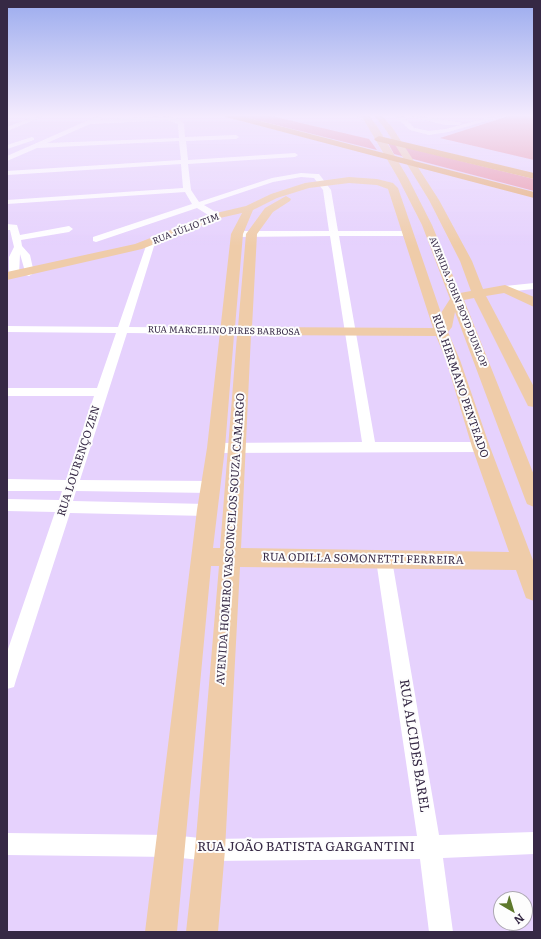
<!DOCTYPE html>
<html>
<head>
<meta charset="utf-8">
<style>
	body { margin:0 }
	#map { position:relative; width:541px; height:939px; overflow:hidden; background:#e6d2fd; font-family:Literata,serif }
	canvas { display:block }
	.frame { position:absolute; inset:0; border:8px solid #362945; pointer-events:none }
	.north { position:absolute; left:493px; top:891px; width:40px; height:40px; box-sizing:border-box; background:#fdfdfd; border:1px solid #ada8b3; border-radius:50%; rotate:142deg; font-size:11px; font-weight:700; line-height:16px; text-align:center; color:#362945 }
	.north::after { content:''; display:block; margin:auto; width:14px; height:18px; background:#5e792c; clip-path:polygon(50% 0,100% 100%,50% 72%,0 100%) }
</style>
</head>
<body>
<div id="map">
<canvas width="541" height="939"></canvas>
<div class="frame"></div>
<div class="north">N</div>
</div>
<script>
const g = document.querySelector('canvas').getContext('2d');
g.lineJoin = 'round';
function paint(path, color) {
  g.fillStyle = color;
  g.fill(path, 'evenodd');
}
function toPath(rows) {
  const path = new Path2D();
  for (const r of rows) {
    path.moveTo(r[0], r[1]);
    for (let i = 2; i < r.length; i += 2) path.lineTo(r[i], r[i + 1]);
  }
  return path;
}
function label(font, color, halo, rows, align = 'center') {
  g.font = font + ' Literata,serif';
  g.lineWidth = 4;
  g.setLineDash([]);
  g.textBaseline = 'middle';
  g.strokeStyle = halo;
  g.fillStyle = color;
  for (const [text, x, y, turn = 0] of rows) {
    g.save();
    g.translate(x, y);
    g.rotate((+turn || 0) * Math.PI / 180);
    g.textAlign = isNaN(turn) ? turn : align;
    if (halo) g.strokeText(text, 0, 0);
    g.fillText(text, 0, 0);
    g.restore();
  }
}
paint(toPath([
	[236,115,267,115,369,139,377,150],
	[512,115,534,115,534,160,440,138],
	[388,143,534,179,534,191,394,154]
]), '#e992a5');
paint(toPath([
	[39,115,46,115,7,131,7,127,39,115],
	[354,115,361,115,373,122,368,123,354,115],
	[374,115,381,115,378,117,374,115],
	[394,115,400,115,404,117,414,128,429,131,446,129,498,115,506,115,448,132,429,135,410,130,394,115],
	[405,115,414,115,462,123,459,125,446,125,405,115],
	[98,116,101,118,99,120,168,116,181,120,184,124,185,137,236,135,239,137,236,139,186,141,188,160,295,153,298,155,295,157,188,164,191,190,199,202,272,178,301,173,316,174,319,174,331,190,338,231,410,231,411,233,407,236,339,236,375,442,481,442,486,443,488,447,486,451,481,452,216,453,211,452,209,448,211,444,216,443,362,442,330,236,237,237,233,234,237,231,329,231,323,190,314,178,301,177,273,182,204,205,219,214,219,218,213,218,197,208,96,242,93,241,93,237,192,204,185,192,7,204,7,200,183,188,181,164,7,175,7,171,181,160,179,141,37,148,7,161,7,156,98,116],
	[168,120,178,124,179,138,47,143,90,124,168,120],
	[32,137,34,138,34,140,7,149,7,145,32,137],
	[7,224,17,225,20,235,69,226,73,229,69,232,21,240,22,246,30,255,34,273,29,276,26,275,20,254,19,275,14,278,9,275,9,257,14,247,10,230,7,230,7,224],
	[151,240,155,243,129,327,228,328,233,331,228,334,127,333,80,480,210,481,215,483,217,487,215,491,210,493,76,491,73,501,207,504,212,506,214,510,212,514,207,516,70,513,16,680,14,687,7,689,7,652,55,512,7,511,7,499,59,500,62,491,7,491,7,479,66,480,94,396,7,396,7,388,97,388,116,333,7,332,7,326,118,327,147,243,151,240],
	[534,283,534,289,505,292,500,289,505,286,534,283],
	[384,553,390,555,392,560,439,835,534,832,534,854,443,858,453,932,429,932,420,859,210,861,171,857,7,855,7,833,171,835,210,839,417,836,376,560,378,555,384,553]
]), '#fff');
paint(toPath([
	[361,115,368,115,377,126,408,178,432,225,460,293,471,291,460,261,429,200,386,130,374,115,381,115,392,127,439,200,472,261,483,289,505,285,534,297,534,307,504,293,486,296,534,387,534,407,528,406,474,298,464,300,534,475,534,507,527,504,525,499,455,312,452,327,448,332,460,360,490,447,534,563,534,601,526,598,516,570,240,567,225,850,218,932,186,932,195,850,219,566,211,566,177,932,145,932,197,510,207,448,231,234,242,213,220,218,142,249,7,280,7,272,135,244,212,214,246,206,271,194,305,183,349,177,377,179,393,183,398,188,441,313,450,299,422,225,398,178,361,115],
	[349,183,377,185,388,189,433,328,252,327,257,234,273,212,290,201,291,199,286,196,265,208,246,234,238,327,235,327,243,234,253,210,277,198,309,188,349,183],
	[234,335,237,335,220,548,213,548,225,448,234,335],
	[251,335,436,336,446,360,472,447,509,552,241,548,251,335]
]), '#efcca9');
paint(toPath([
	[225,115,237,115,534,192,534,198,226,117,225,115],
	[379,136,534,173,534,179,376,141,374,139,379,136]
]), '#e5aa6f');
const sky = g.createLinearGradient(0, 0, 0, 246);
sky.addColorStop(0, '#9cacee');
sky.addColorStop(0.47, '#f4ebfe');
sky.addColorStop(1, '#f4ebfe00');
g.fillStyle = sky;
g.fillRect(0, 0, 541, 246);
label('9px', '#362945', '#fdfdfd', [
	["RUA JÚLIO TIM",186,229,-21],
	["AVENIDA JOHN BOYD DUNLOP",458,302,68],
	["RUA MARCELINO PIRES BARBOSA",224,331,1]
]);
label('11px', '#362945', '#fdfdfd', [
	["RUA HERMANO PENTEADO",460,386,71],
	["RUA LOURENÇO ZEN",79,461,-72],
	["AVENIDA HOMERO VASCONCELOS SOUZA CAMARGO",231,539,-86],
	["RUA ODILLA SOMONETTI FERREIRA",363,559,1]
]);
label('13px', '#362945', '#fdfdfd', [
	["RUA ALCIDES BAREL",414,746,81],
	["RUA JOÃO BATISTA GARGANTINI",306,847]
]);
</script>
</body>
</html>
